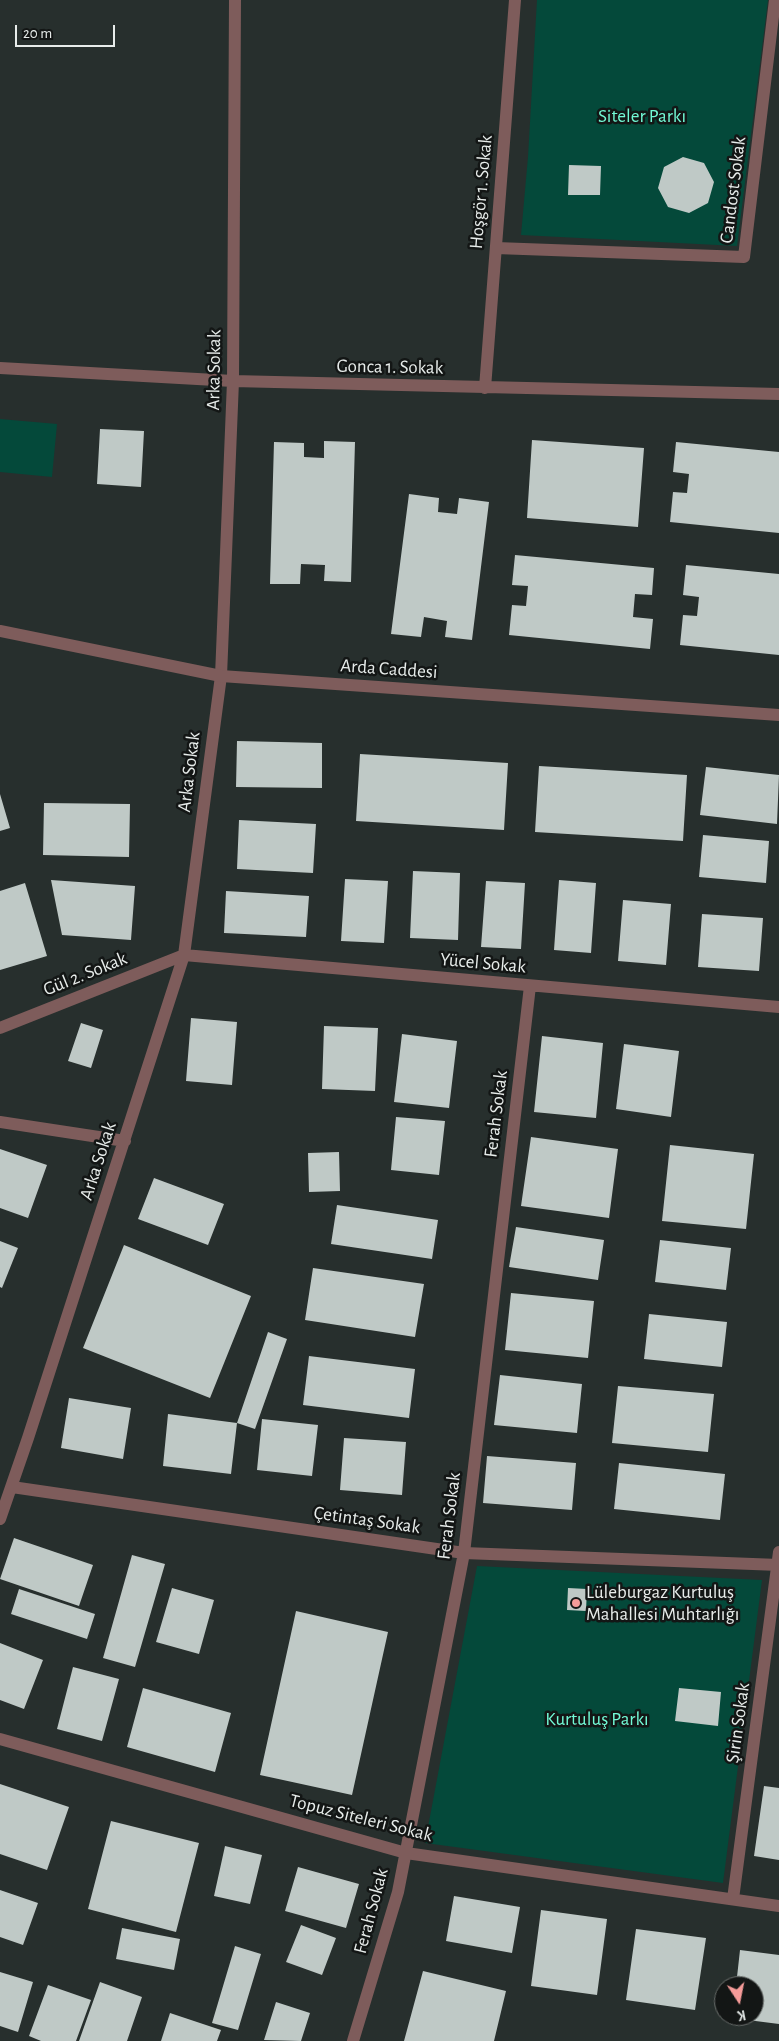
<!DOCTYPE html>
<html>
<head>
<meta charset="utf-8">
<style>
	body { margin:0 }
	#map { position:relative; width:779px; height:2041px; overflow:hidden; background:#272f2d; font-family:"Alegreya Sans",sans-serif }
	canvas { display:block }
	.north { position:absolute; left:714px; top:1976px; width:50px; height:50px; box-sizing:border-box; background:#131615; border:1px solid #686c6a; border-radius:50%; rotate:169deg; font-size:14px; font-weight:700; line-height:20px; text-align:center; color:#e7ecea }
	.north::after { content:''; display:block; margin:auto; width:18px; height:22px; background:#f59b99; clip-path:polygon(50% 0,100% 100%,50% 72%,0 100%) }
	.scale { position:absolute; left:15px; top:25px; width:100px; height:22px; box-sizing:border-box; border:2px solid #e7ecea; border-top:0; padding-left:6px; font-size:15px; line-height:18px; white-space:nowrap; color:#e7ecea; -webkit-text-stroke:4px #131615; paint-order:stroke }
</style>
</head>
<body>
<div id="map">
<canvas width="779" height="2041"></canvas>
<div class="north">K</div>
<div class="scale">20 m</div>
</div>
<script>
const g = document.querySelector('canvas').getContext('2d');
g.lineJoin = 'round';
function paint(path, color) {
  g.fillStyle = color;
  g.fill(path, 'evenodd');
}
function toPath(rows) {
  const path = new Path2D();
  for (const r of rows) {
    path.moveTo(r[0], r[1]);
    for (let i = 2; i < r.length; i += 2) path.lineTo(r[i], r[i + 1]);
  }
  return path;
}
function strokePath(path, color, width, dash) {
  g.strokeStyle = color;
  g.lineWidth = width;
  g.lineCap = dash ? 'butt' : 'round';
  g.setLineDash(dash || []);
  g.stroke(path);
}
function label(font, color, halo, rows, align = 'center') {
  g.font = font + ' "Alegreya Sans",sans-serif';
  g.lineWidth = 5;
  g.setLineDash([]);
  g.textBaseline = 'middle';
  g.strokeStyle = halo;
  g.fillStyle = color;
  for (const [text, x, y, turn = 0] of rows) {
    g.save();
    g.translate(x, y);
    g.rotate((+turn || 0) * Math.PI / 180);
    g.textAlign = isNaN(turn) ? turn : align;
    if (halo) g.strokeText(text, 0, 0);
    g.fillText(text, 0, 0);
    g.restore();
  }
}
paint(toPath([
	[537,0,768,0,737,246,521,235,528,157],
	[0,419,57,424,52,477,0,472],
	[477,1566,762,1580,723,1883,425,1843]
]), '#04493a');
paint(toPath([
	[683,157,704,163,714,182,708,203,689,213,668,207,658,188,664,167],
	[569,165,601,166,600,195,568,195],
	[100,429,144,431,141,487,97,484],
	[532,440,644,448,638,527,527,518],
	[324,441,355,442,351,582,324,581,325,565,301,564,300,584,270,584,274,442,304,443,304,457,324,458],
	[676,442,779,452,779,533,670,522,673,492,687,493,689,474,673,472],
	[409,494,439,498,438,512,457,514,459,498,489,502,472,640,445,637,447,621,424,617,421,637,391,634],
	[515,555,654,568,652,595,635,594,633,617,653,619,650,649,509,635,512,605,526,606,528,586,512,585],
	[686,565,779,574,779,655,680,645,683,615,697,616,699,597,683,595],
	[237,741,322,743,322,788,236,787],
	[360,754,508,763,504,830,356,821],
	[539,766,687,775,683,841,535,832],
	[706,767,779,775,777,824,700,815],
	[0,794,10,828,0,831],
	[44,803,130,804,129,857,43,855],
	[239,820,316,824,313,873,237,869],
	[703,835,769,841,766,883,699,877],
	[413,871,460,873,458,940,410,938],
	[345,879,388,881,384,943,341,941],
	[51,880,135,886,131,940,62,935],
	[559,880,596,883,591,953,554,950],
	[486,881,525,883,521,949,481,947],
	[25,883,47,956,0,970,0,891],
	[226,891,309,896,306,937,224,933],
	[623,900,671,904,666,965,618,961],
	[702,914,763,918,759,971,698,967],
	[191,1018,237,1022,232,1085,186,1081],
	[81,1023,103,1030,91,1068,68,1061],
	[324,1026,378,1028,375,1091,322,1089],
	[402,1034,457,1041,449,1108,394,1102],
	[542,1036,603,1043,596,1118,534,1112],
	[624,1044,679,1051,671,1117,616,1109],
	[396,1117,445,1121,439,1175,391,1170],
	[531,1137,618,1149,609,1218,521,1206],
	[670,1145,754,1154,746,1229,662,1221],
	[0,1149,47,1165,28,1218,0,1208],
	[339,1152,340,1191,309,1192,308,1153],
	[154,1178,224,1204,208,1245,138,1219],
	[337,1205,438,1220,432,1259,331,1244],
	[516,1227,604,1240,598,1280,509,1267],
	[660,1240,731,1248,726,1290,655,1282],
	[0,1241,18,1248,2,1288,0,1287],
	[124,1245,251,1296,210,1398,83,1348],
	[313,1268,424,1284,415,1337,305,1320],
	[511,1293,594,1301,588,1358,505,1350],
	[649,1314,727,1322,722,1367,644,1359],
	[268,1332,287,1339,255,1429,237,1423,231,1474,163,1466,168,1414,237,1423],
	[309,1356,415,1369,409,1418,303,1405],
	[500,1375,582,1384,577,1433,494,1425],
	[618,1386,714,1394,708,1452,612,1443],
	[69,1398,131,1408,123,1459,61,1448],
	[262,1419,318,1425,312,1476,257,1470],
	[344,1438,406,1442,402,1495,340,1490],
	[487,1456,576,1463,572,1510,483,1503],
	[619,1463,725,1474,720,1520,614,1509],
	[14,1538,93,1565,79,1606,0,1579],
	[132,1555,165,1564,135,1667,103,1658],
	[172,1588,214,1600,199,1654,156,1642],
	[568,1588,587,1589,586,1611,567,1610],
	[19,1589,95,1614,87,1639,11,1614],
	[296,1611,388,1632,352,1795,260,1775],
	[0,1643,43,1660,24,1709,0,1700],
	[73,1667,119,1679,102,1741,57,1729],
	[143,1688,231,1713,215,1772,127,1747],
	[679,1688,721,1692,718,1726,675,1721],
	[0,1784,69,1807,47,1870,0,1854],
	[764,1786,779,1788,779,1860,754,1856],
	[111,1821,199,1843,176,1932,88,1909],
	[225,1846,262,1855,250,1904,214,1896],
	[298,1867,359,1884,346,1928,285,1911],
	[0,1890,38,1903,23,1945,0,1937],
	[454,1896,520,1907,512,1953,446,1941],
	[541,1910,607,1919,597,1995,531,1986],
	[301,1925,336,1938,322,1975,286,1962],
	[122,1928,180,1939,174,1970,116,1959],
	[636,1929,706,1938,695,2010,626,2000],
	[235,1946,261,1954,238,2030,212,2023],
	[740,1950,779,1955,779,2024,732,2018,732,2016,754,2016,754,1986,736,1986],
	[423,1971,506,1991,494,2041,404,2041],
	[0,1972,33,1982,18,2032,0,2026],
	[100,1982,142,1997,127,2041,79,2041],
	[48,1985,91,2000,76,2041,41,2041,29,2036],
	[276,2002,310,2013,301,2041,264,2040],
	[170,2013,221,2030,217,2041,161,2041]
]), '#bfc9c6');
strokePath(toPath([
	[496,248,744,257,775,0],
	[0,368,233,381,779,394],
	[485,388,515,0],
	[0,1028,184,955,779,1007],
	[0,1122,125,1141],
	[12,1487,464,1553,779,1565],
	[0,1519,28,1438,184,955,221,676,233,381,235,0],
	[0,1739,406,1853,779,1906],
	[733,1899,779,1552],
	[353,2041,398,1892,464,1553,530,986]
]), '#7e5c5b', 12);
strokePath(toPath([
	[0,631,221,676,779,715]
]), '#7e5c5b', 12);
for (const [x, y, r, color] of [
	[576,1603,5,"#f59b99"]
]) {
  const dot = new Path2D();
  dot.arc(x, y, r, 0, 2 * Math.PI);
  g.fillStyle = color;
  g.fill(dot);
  strokePath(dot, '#131615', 2);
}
label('19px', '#72fad6', '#131615', [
	["Siteler Parkı",642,116],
	["Kurtuluş Parkı",597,1719]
]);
label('19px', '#e7ecea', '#131615', [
	["Candost Sokak",733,190,-83],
	["Hoşgör 1. Sokak",481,192,-85],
	["Gonca 1. Sokak",390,367,1],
	["Arka Sokak",214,370,-89],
	["Arda Caddesi",389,669,4],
	["Arka Sokak",189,772,-83],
	["Yücel Sokak",483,963,5],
	["Gül 2. Sokak",85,974,-22],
	["Ferah Sokak",496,1114,-83],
	["Arka Sokak",98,1161,-72],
	["Ferah Sokak",449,1516,-83],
	["Çetintaş Sokak",367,1520,8],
	["Şirin Sokak",738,1723,-82],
	["Topuz Siteleri Sokak",361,1818,14],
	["Ferah Sokak",371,1911,-75]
]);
label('19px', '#e7ecea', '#131615', [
	["Lüleburgaz Kurtuluş",586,1592],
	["Mahallesi Muhtarlığı",586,1614]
], 'left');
</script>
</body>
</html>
